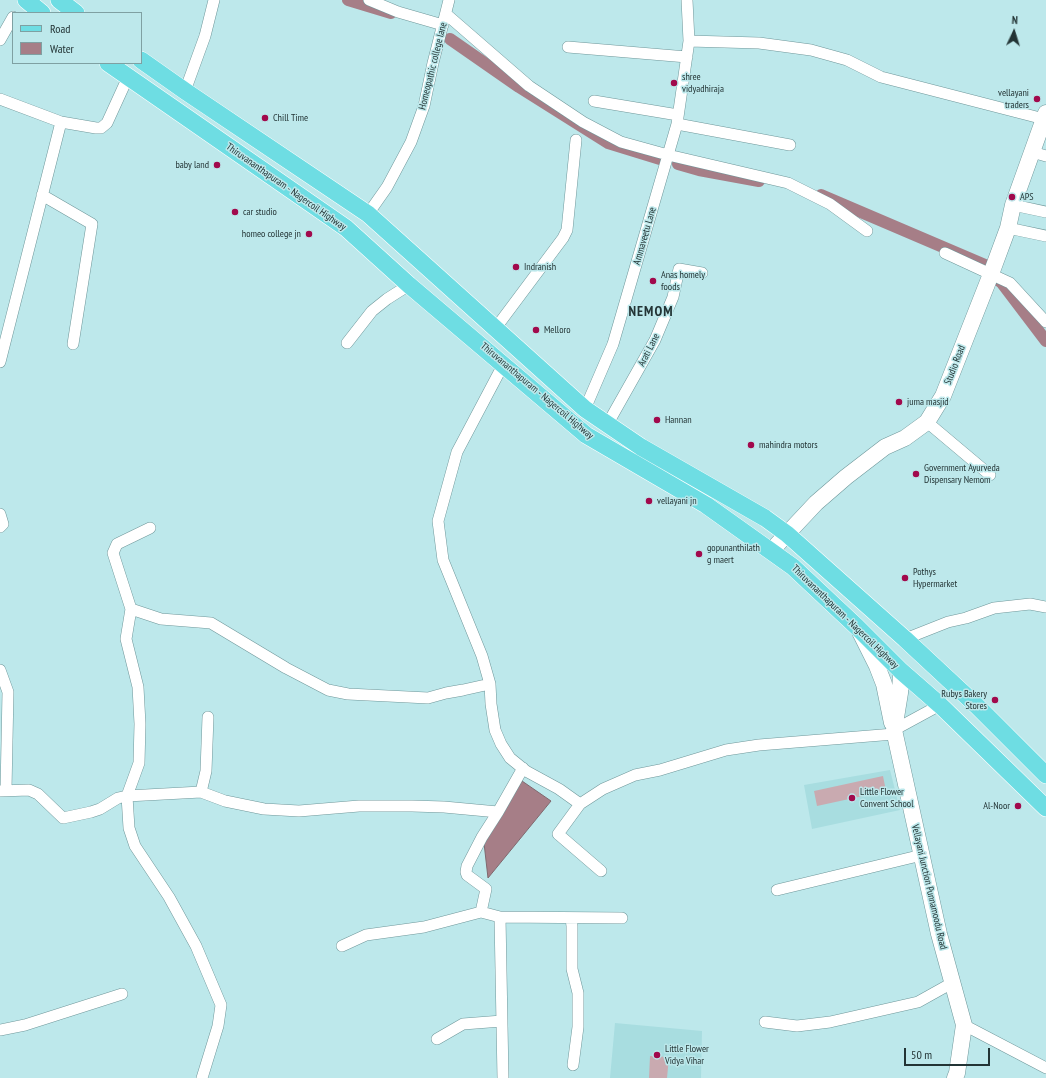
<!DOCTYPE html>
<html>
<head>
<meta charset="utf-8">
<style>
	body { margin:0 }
	#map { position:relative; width:1046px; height:1078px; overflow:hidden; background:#bde8eb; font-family:"PT Sans Narrow",sans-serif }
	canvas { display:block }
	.legend { position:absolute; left:12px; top:12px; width:130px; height:52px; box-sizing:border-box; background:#bde8eb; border:1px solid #7fa0a2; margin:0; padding:5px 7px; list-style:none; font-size:12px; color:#233435 }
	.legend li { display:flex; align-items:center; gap:8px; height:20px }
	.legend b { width:20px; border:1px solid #7fa0a2 }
	.north { position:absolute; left:994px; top:12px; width:40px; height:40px; -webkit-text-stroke:3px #bde8eb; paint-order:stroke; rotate:4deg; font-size:11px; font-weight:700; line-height:16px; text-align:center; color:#233435 }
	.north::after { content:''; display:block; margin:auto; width:14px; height:18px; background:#233435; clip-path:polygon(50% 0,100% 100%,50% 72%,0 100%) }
	.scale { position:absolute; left:904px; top:1048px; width:86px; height:18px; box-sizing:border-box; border:2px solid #233435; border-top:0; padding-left:5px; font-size:12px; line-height:14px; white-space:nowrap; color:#233435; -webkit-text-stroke:3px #bde8eb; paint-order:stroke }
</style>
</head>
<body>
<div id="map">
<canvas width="1046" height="1078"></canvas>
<ul class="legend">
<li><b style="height:5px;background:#6edde3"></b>Road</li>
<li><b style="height:11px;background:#a67e87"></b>Water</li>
</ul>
<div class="north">N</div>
<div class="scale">50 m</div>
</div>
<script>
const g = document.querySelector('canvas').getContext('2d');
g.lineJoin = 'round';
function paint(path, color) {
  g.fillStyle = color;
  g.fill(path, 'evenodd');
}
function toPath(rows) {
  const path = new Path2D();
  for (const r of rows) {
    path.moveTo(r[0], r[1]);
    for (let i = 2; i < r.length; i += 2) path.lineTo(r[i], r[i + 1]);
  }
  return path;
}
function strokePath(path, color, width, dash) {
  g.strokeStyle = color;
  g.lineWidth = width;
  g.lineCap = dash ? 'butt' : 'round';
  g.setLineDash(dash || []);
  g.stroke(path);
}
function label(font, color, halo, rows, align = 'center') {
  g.font = font + ' "PT Sans Narrow",sans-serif';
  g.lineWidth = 3;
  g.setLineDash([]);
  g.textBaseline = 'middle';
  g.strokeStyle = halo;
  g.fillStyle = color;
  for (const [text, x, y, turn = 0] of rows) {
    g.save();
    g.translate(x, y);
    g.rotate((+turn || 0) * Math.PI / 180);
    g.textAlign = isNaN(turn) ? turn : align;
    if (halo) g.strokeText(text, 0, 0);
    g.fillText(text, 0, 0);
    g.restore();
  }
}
paint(toPath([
	[890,770,900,810,812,829,804,785],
	[615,1023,702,1031,701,1078,610,1078]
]), '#a8dde0');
paint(toPath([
	[883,776,886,791,817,806,814,791],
	[650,1056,669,1057,667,1078,649,1078]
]), '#c9aab0');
const water = toPath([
	[522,781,551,801,488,878,484,843,522,781]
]);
paint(water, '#a67e87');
strokePath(water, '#7f686e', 1);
strokePath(toPath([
	[348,0,391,13],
	[450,39,519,87,608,143,660,159],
	[678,164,699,170,759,181],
	[821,195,985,265],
	[998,280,1002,283,1046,341]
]), '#a67e87', 12);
const street = toPath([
	[369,0,398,12,443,25],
	[446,14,529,86,583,122,621,142,668,155,788,183,830,204,867,231],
	[0,40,13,17],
	[689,41,759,43,811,50,847,60,881,77,1044,119],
	[568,47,687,57],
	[185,91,205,36,214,0],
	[0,99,61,122],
	[594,101,678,115],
	[677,124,790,145],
	[1032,152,1046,156],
	[42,195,92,224,73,344],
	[1013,205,1046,212],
	[368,214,387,187,411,142,424,106,433,63,449,0],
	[1008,228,1046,236],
	[945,253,1010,283,1046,322],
	[495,329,563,238,567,230,576,140],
	[347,343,372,311,387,299,409,285],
	[0,362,61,122,96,128,101,128,107,123,128,77],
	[503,365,457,452,438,521,443,560,482,656,490,684,491,704,495,730,501,744,510,758,526,771,559,789,580,804],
	[585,409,613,344,677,124,689,41,687,0],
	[927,422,990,475],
	[607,425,655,340,673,297,679,269,702,273],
	[0,514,3,524,0,527],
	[131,609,113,553,117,544,150,528],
	[905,639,948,622,966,618,994,608,1030,604,1046,607],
	[0,670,8,692,6,790],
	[208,717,206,771,201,792,225,801,264,809,299,811,359,806,412,806,444,807,498,812],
	[894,730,940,705],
	[523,768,498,812,482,837,467,866,466,872,467,875,486,889,481,912,500,917,622,918],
	[0,791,29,790,38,794,63,818,91,812,100,809,118,798,127,796,129,828,135,846,169,897,196,946,221,1005,218,1026,202,1078],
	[201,792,127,796,139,763,140,724,138,687,126,639,131,609,161,619,211,623,286,668,328,690,348,694,428,698,446,693,463,690,490,684],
	[601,871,558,834,580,804,603,789,635,775,660,770,726,750,759,745,894,734],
	[777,890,922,855],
	[500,917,503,1078],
	[571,918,572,926,572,969,578,993,578,1027,573,1065],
	[342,946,366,935,424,927,481,912],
	[765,1022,797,1026,830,1022,918,1002,952,983],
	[964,1025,1046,1068],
	[0,1030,25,1025,122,994],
	[437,1039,463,1024,502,1021]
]);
const secondary = toPath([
	[771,551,816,503,846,477,885,447,905,438,927,422,943,396,991,274,1008,228,1013,205,1046,113],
	[860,632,877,666,884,684,892,723],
	[901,671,900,693,894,730,939,934,964,1025,957,1073,955,1078]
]);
const primary = toPath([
	[26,0,42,13],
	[59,0,76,13],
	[141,60,185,91,368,214,585,409,641,447,765,518,787,534,905,639,977,706,1046,775],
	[108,63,346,228,409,285,586,435,706,505,793,567,857,627,901,671,940,705,1046,808]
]);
strokePath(street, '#6f979a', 12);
strokePath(secondary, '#6f979a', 17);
strokePath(primary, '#fff', 18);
strokePath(street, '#fff', 11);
strokePath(secondary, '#fff', 16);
strokePath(primary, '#6edde3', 17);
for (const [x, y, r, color] of [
	[674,83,4,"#a1094c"],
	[1037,99,4,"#a1094c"],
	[265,118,4,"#a1094c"],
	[217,165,4,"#a1094c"],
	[1012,197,4,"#a1094c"],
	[235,212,4,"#a1094c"],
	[309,234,4,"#a1094c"],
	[516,267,4,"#a1094c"],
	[653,281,4,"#a1094c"],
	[536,330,4,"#a1094c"],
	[899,402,4,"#a1094c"],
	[657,420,4,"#a1094c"],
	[751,445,4,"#a1094c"],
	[916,474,4,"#a1094c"],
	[649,501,4,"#a1094c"],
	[699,554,4,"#a1094c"],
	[905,578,4,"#a1094c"],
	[995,700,4,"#a1094c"],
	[852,798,4,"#a1094c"],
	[1018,806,4,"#a1094c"],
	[657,1055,4,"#a1094c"]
]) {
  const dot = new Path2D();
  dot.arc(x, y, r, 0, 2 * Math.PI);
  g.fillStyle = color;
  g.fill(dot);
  strokePath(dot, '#bde8eb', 1.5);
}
label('10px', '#233435', '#bde8eb', [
	["Homeopathic college lane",433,66,-76],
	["Thiruvananthapuram - Nagercoil Highway",286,187,35],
	["Ammaveetu Lane",645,236,-74],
	["Arati Lane",649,350,-63],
	["Studio Road",955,365,-69],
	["Thiruvananthapuram - Nagercoil Highway",537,391,40],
	["Thiruvananthapuram - Nagercoil Highway",845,617,44],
	["Vellayani Junction Punnamoodu Road",929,887,77]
]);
label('10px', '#233435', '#bde8eb', [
	["shree",682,77],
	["vidyadhiraja",682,89],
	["vellayani",1029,93,"right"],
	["traders",1029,105,"right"],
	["Chill Time",273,118],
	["baby land",209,165,"right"],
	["APS",1020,197],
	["car studio",243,212],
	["homeo college jn",301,234,"right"],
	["Indranish",524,267],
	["Anas homely",661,275],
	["foods",661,287],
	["Melloro",544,330],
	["juma masjid",907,402],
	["Hannan",665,420],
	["mahindra motors",759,445],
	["Government Ayurveda",924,468],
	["Dispensary Nemom",924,480],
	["vellayani jn",657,501],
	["gopunanthilath",707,548],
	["g maert",707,560],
	["Pothys",913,572],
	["Hypermarket",913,584],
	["Rubys Bakery",987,694,"right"],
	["Stores",987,706,"right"],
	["Little Flower",860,792],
	["Convent School",860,804],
	["Al-Noor",1010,806,"right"],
	["Little Flower",665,1049],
	["Vidya Vihar",665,1061]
], 'left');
g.letterSpacing = '1px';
label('bold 14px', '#233435', '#bde8eb', [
	["NEMOM",651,312]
]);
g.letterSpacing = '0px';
</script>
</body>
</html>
